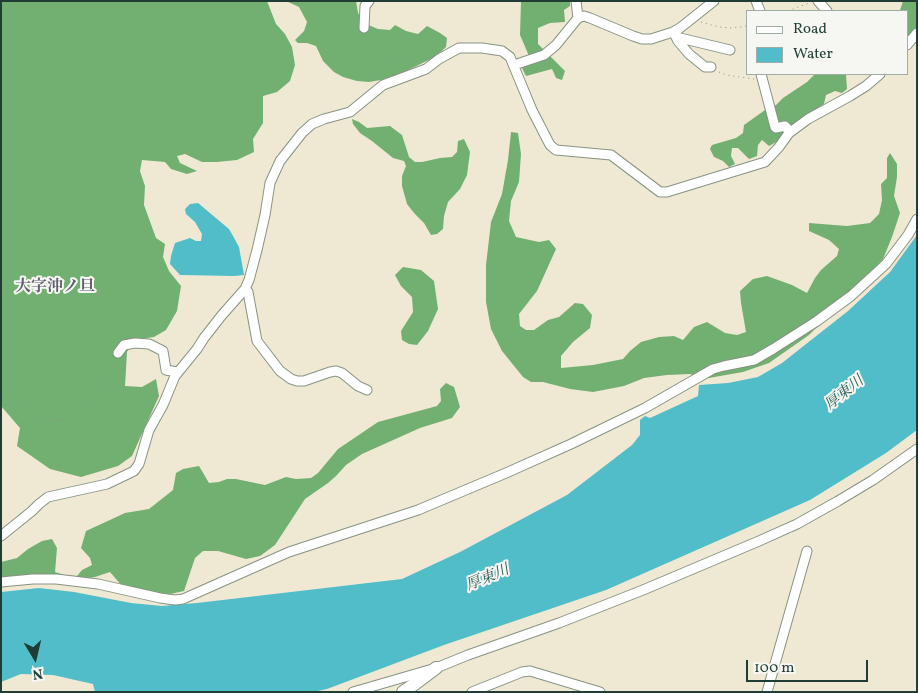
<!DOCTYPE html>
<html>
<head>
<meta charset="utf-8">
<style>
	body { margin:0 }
	#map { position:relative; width:918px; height:693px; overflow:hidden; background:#efe9d3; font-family:Vollkorn,serif }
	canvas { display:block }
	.frame { position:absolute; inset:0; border:2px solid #1f3d34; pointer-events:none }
	.legend { position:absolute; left:746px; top:10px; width:162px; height:65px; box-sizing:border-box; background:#f6f6f2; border:1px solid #a0aca6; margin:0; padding:6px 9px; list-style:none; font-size:15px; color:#1f3d34 }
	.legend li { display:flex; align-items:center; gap:10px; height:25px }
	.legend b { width:25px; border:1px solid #a0aca6 }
	.north { position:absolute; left:10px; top:633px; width:50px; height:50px; -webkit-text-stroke:4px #f6f6f2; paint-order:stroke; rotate:171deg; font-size:14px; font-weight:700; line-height:20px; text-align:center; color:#1f3d34 }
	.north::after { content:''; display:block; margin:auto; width:18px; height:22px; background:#1f3d34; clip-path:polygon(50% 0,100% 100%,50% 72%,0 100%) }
	.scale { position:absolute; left:746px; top:660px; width:122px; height:22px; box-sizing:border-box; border:2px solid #1f3d34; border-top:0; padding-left:6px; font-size:15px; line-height:18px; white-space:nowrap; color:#1f3d34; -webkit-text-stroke:4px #f6f6f2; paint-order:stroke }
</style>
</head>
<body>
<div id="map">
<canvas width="918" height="693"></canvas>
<div class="frame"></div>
<ul class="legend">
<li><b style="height:6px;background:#fff"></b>Road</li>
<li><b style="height:14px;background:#50bdc9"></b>Water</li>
</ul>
<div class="north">N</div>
<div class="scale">100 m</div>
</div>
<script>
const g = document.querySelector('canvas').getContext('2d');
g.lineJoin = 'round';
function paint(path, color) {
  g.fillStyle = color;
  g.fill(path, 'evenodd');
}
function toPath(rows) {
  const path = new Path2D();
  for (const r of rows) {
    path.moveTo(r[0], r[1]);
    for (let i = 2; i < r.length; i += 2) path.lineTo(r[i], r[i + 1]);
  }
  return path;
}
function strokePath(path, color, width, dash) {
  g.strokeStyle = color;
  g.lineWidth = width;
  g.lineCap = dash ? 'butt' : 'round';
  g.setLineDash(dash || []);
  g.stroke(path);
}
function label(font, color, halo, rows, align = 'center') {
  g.font = font + ' Vollkorn,"Noto Serif JP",serif';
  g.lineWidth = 4;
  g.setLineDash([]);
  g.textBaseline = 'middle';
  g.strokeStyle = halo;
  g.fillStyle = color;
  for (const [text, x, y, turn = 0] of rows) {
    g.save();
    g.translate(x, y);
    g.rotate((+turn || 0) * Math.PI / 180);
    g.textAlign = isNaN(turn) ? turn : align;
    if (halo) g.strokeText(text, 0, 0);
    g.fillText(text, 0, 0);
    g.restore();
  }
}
paint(toPath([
	[1,1,267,1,276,24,285,34,292,47,295,65,290,81,277,92,263,96,263,123,253,139,254,152,237,160,217,162,202,162,185,154,177,156,180,163,197,171,187,174,171,169,165,162,142,160,140,171,145,186,144,205,156,238,165,244,163,257,169,271,181,286,177,311,166,330,154,337,133,340,127,352,125,386,142,387,156,379,159,396,132,456,118,466,81,477,50,469,17,446,20,428,1,406],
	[286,1,356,1,358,13,366,24,378,29,390,30,395,25,406,31,418,34,427,26,440,33,447,38,446,47,435,57,404,72,381,80,369,82,357,81,343,77,334,72,323,61,316,46,307,43,298,43,295,40,304,31,307,22,299,7],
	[521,1,570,1,570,6,564,10,565,22,550,23,538,28,538,44,565,71,562,80,556,78,552,69,526,76,522,68,532,63,520,35],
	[903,1,917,1,917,26,907,39,907,11,899,11,900,10],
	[815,74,846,74,847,89,842,93,835,91,826,95,824,104,794,124,778,141,769,146,762,140,758,145,757,156,749,159,738,148,732,148,731,156,735,164,729,167,723,161,714,157,710,149,712,145,736,138,743,133,744,125,765,110,776,105,783,98,807,82],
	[352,119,359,122,367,128,390,126,402,135,409,157,415,162,422,162,440,158,452,157,457,152,458,141,464,139,470,152,467,175,460,189,448,202,444,216,443,229,437,234,431,235,424,223,414,213,407,204,402,186,402,176,406,166,404,161,393,158,372,141,360,133,353,124],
	[511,132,518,133,521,154,519,182,511,201,509,221,516,237,539,242,549,240,556,249,537,291,519,314,520,326,526,330,534,330,548,320,559,317,575,303,583,304,592,315,590,328,573,342,561,356,561,368,593,365,623,359,630,351,641,342,659,337,674,336,683,340,694,327,707,322,725,333,737,335,746,332,741,303,740,291,753,279,767,276,792,285,807,293,815,278,821,270,837,256,839,249,829,240,809,231,809,223,847,226,870,223,879,214,882,200,881,184,887,178,887,158,890,153,897,164,897,177,894,196,900,213,892,237,883,259,853,291,809,335,769,363,743,372,703,379,690,374,667,375,644,378,624,386,593,392,570,389,543,382,531,382,523,377,502,351,491,329,486,302,486,265,491,222,502,194,508,160],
	[403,267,421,270,434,281,438,309,428,331,417,345,409,344,402,340,401,331,413,312,412,297,401,286,395,275],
	[446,383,454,387,460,407,452,418,420,428,362,454,346,465,336,476,328,483,305,499,275,545,260,556,246,559,218,551,203,551,195,558,184,591,170,594,149,592,122,586,110,572,95,577,82,579,1,579,1,562,17,558,28,549,42,541,52,539,57,548,55,572,64,575,77,576,82,570,92,565,90,558,81,548,86,531,125,513,149,509,173,490,176,473,183,469,199,466,209,483,219,482,227,479,236,479,265,485,286,477,296,479,311,478,318,473,338,449,378,422,437,406,441,401,440,389]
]), '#72b071');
paint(toPath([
	[198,203,229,229,233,236,239,247,244,275,234,276,180,275,170,264,171,256,175,243,190,238,196,241,201,241,202,234,195,222,186,214,185,209,190,204],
	[917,235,917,430,886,453,810,500,606,590,444,645,327,689,313,692,95,692,93,684,53,675,21,674,1,682,1,592,39,588,74,592,131,603,162,606,197,603,402,579,460,552,567,495,632,445,640,435,640,420,645,416,650,418,698,396,699,385,728,383,758,377,782,363,848,311,890,272]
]), '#50bdc9');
const street = toPath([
	[576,1,578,18],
	[756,1,760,11],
	[818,1,827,11],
	[364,28,365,6,369,1],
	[675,35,678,41,689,54,705,67,711,67],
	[676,37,730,50],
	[907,45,917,33],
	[514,65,544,55,556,45,578,18,584,16,590,18,633,36,642,39,651,39,673,32,680,28,714,1],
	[761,74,775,127,776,128,785,126,787,128,789,133],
	[245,289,248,292,257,341,280,371,291,379,297,381,304,381,330,372,336,371,342,373,358,386,367,390],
	[118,353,124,345,135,343,149,344,163,351,166,370,177,372],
	[1,536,32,511,39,504,48,497,107,484,134,471,139,464,149,430,163,405,175,376,197,349,204,338,222,315,245,289,249,280,257,250,265,215,270,183,280,161,302,133,312,124,324,119,350,112,383,85,426,69,439,59,459,48,482,48,502,51,510,57,532,110,550,145,556,150,611,155,660,192,667,192,765,162,779,147,789,133,808,119,850,96,866,86,880,74],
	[1,582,33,579,56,579,98,584,160,598,175,600,183,599,289,552,418,510,506,473,571,444,645,408,713,369,724,366,754,360,773,349,817,321,851,296,886,264,908,235,917,219],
	[353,692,436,668,468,655,559,623,643,590,759,541,797,524,838,501,873,480,917,449],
	[472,692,522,672,530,671,600,692],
	[767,692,807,551]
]);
const secondary = toPath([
	[403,692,416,683,436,668]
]);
strokePath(street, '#879384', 11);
strokePath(secondary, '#879384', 14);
strokePath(toPath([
	[343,1,356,15],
	[788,11,809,3],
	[701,22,719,27,731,28,747,26],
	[371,35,390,56,419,62],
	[719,72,726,75,754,79],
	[1,383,16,400,34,415,52,420,64,420,69,418,88,405,100,394,108,380,115,362]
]), '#879384', 1, [1, 4]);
strokePath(street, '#fff', 9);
strokePath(secondary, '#fff', 12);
label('italic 15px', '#2b5d59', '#f6f6f2', [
	["厚東川",845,394,-39],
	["厚東川",488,579,-23]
]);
label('bold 16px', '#605f70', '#f6f6f2', [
	["大字沖ノ旦",55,288]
]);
</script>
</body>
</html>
